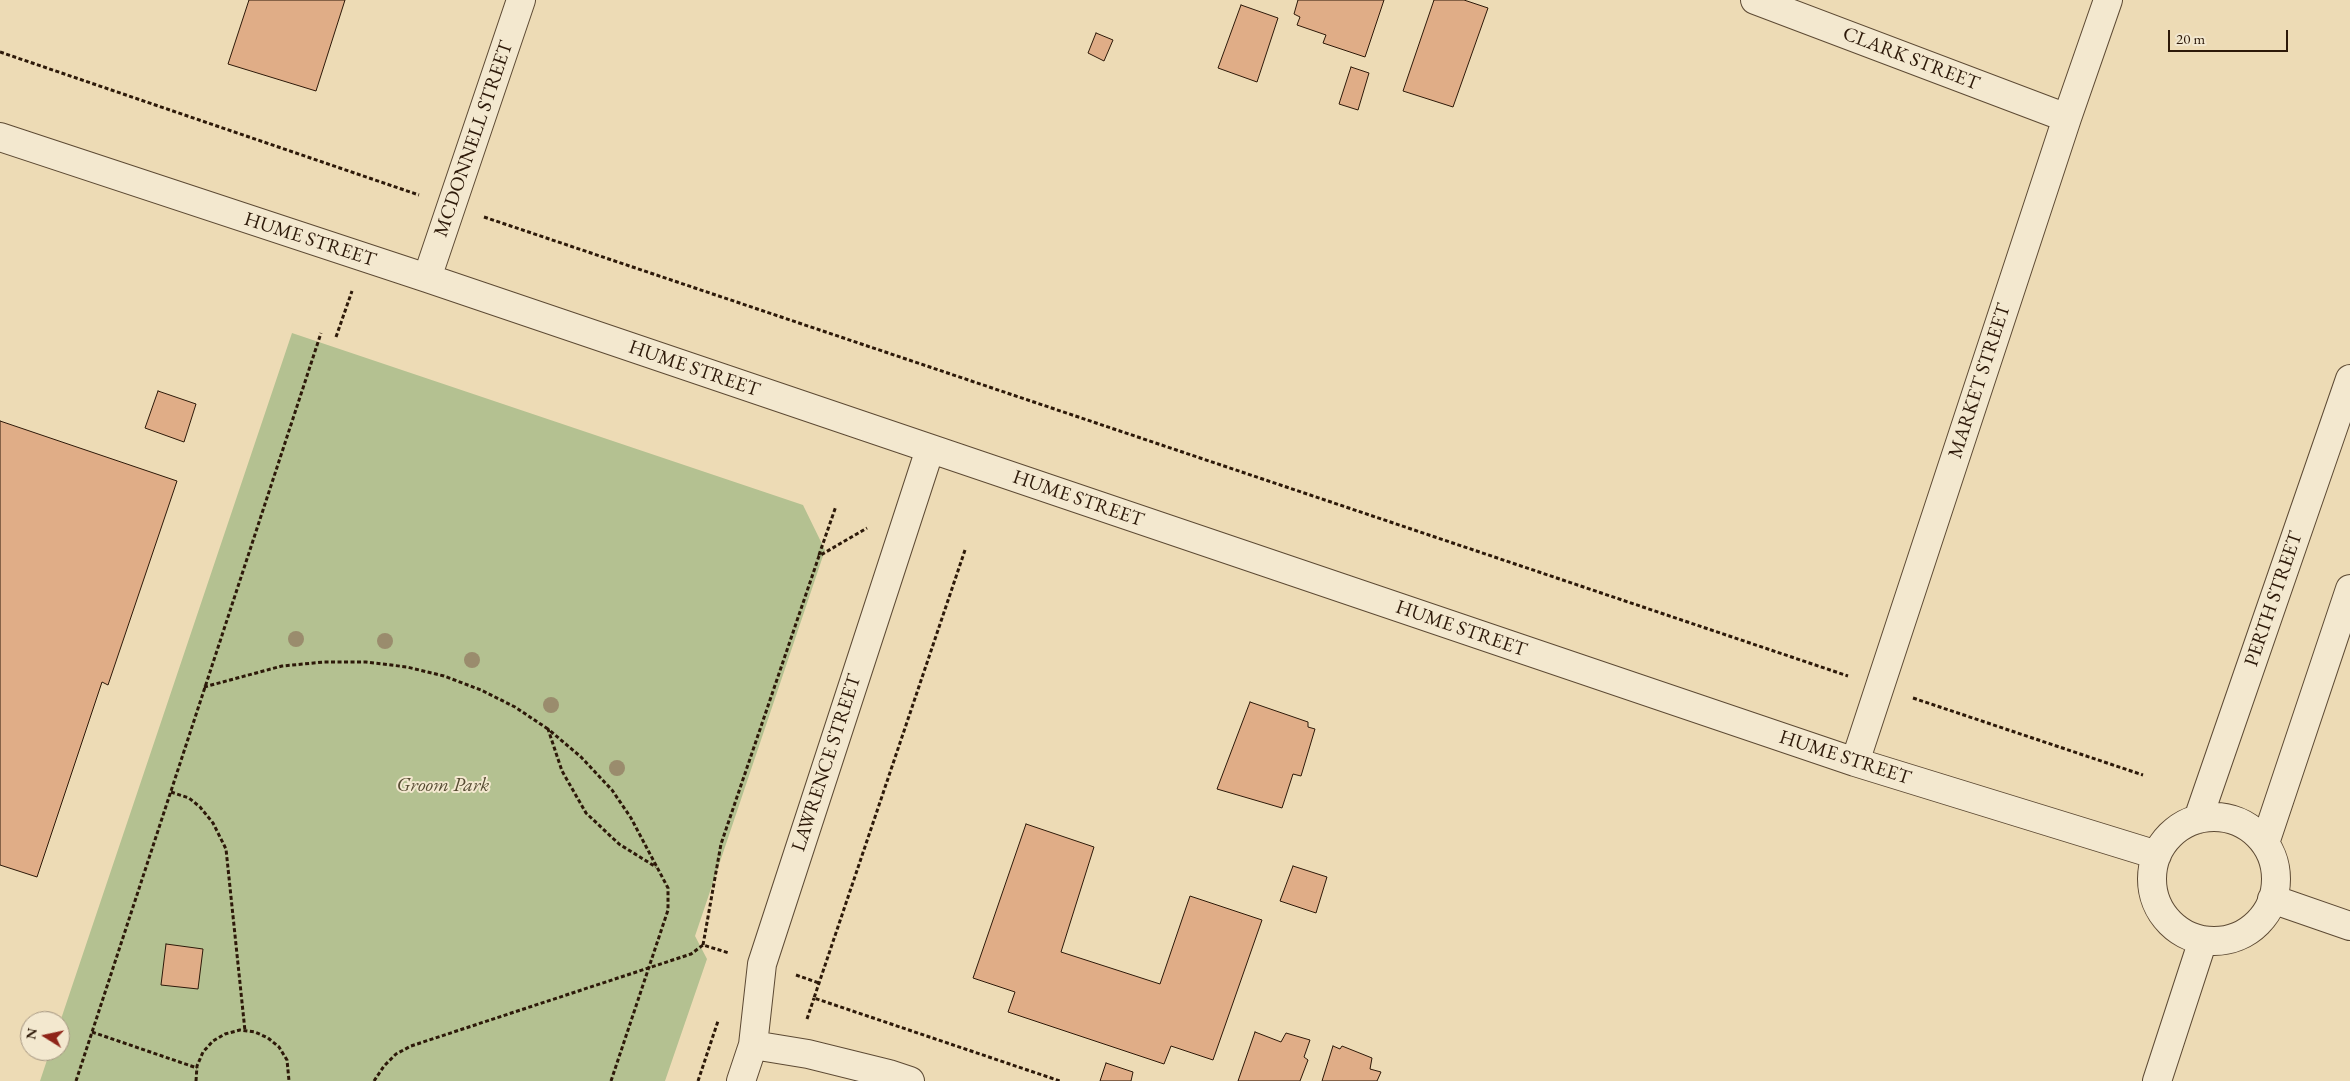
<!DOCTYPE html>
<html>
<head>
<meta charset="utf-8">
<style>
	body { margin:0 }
	#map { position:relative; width:2350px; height:1081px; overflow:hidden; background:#eddbb5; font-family:"EB Garamond",serif }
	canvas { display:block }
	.north { position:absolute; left:20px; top:1011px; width:50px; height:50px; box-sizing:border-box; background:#f3e8cf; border:1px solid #a49580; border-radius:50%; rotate:280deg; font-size:14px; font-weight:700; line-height:20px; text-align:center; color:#2d1909 }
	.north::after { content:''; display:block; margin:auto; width:18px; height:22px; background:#8f2418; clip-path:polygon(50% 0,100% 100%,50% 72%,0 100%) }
	.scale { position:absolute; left:2168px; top:30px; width:120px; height:22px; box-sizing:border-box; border:2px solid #2d1909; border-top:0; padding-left:6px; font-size:15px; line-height:18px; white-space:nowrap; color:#2d1909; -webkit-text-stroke:4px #f3e8cf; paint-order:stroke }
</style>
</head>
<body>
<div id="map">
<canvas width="2350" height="1081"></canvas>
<div class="north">N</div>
<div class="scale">20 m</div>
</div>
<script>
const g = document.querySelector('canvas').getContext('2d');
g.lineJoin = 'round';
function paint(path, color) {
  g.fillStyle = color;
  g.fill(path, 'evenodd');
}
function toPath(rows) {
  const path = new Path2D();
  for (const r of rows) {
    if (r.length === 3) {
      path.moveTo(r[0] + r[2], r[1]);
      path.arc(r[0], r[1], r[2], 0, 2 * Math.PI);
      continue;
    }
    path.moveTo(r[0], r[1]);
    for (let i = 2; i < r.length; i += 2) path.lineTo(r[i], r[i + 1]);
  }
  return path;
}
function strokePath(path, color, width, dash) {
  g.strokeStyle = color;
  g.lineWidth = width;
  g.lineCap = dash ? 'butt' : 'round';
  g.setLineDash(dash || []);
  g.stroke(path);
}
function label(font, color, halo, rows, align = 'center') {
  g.font = font + ' "EB Garamond",serif';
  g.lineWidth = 4;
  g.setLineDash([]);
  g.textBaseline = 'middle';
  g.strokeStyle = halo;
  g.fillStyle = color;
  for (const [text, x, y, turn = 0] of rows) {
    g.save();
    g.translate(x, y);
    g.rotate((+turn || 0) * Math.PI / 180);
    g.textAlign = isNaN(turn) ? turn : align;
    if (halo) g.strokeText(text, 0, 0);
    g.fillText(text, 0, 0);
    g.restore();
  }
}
paint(toPath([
	[292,333,803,505,825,550,695,936,707,959,665,1081,40,1081,50,1051,60,1051,60,1022]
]), '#b4c191');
const building = toPath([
	[249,0,345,0,316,91,228,64,249,0],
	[1298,0,1384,0,1365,57,1323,43,1326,35,1297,25,1300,17,1294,14,1298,0],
	[1434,0,1464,0,1488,8,1453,107,1403,91,1434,0],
	[1241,5,1278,18,1257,82,1218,68,1241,5],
	[1096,33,1113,40,1104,61,1088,53,1096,33],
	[1351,67,1369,73,1358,110,1339,104,1351,67],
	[158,391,196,404,184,442,145,428,158,391],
	[0,421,177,481,108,685,102,682,37,877,0,865,0,421],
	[1250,702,1308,722,1308,727,1315,729,1301,776,1293,774,1282,808,1217,789,1250,702],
	[1026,824,1094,847,1061,952,1160,984,1190,896,1262,920,1213,1060,1171,1046,1164,1064,1008,1012,1015,992,973,978,1026,824],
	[1293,866,1327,877,1316,913,1280,901,1293,866],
	[166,944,203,949,198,989,161,985,166,944],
	[1255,1032,1281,1042,1286,1033,1310,1040,1304,1057,1308,1060,1300,1081,1238,1081,1255,1032],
	[1333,1046,1340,1049,1342,1046,1372,1058,1370,1069,1381,1072,1377,1081,1322,1081,1333,1046],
	[1106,1063,1133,1072,1131,1081,1100,1081,1106,1063]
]);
paint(building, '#e0ad87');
strokePath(building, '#2d1909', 1);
const minor = toPath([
	[1755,0,2067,118],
	[0,137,427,278,1855,762,2157,855],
	[427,278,521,0],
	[1855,762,2067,118,2108,0],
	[2214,879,62],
	[2198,819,2350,379],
	[2265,843,2350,589],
	[2272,899,2350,926],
	[753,1045,808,1054,889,1074,910,1081],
	[741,1081,753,1045,762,964,930,449],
	[2157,1081,2203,940]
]);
strokePath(minor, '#5d4a34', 30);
strokePath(toPath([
	[0,52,419,195],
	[484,217,1848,676],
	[336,337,352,291],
	[965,550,814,998,1060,1081],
	[819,555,836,506],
	[204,687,282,666,324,662,366,662,407,667,444,676,481,690,515,707,548,729],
	[1913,698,2143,775],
	[171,792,189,798,200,807,213,823,226,849,245,1031],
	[703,945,721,844,819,556,867,528],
	[796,975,819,983],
	[807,1019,814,998],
	[92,1032,197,1068],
	[76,1081,321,333],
	[196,1081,197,1066,203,1052,213,1041,225,1034,240,1030,255,1032,268,1038,279,1047,287,1060,289,1081],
	[374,1081,384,1066,396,1054,411,1046,691,954,703,945,729,953],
	[611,1081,668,910,668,888,631,818,612,790,581,757,548,729,562,771,586,813,619,844,656,867],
	[698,1081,718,1021]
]), '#2d1909', 3, [4, 2.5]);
strokePath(minor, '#f3e8cf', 28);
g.fillStyle = '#9a8c6d';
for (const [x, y] of [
	[296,639],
	[385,641],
	[472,660],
	[551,705],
	[617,768]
]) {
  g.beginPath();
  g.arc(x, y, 8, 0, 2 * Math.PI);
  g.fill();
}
label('20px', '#2d1909', '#f3e8cf', [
	["CLARK STREET",1911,59,21],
	["MCDONNELL STREET",474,139,-71],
	["HUME STREET",310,240,18],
	["HUME STREET",694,369,19],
	["MARKET STREET",1980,381,-72],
	["HUME STREET",1078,499,19],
	["PERTH STREET",2274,599,-71],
	["HUME STREET",1461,629,19],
	["HUME STREET",1845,758,18],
	["LAWRENCE STREET",827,763,-72]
]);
label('italic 20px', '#564b32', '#f3e8cf', [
	["Groom Park",443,786]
]);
</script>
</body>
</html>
